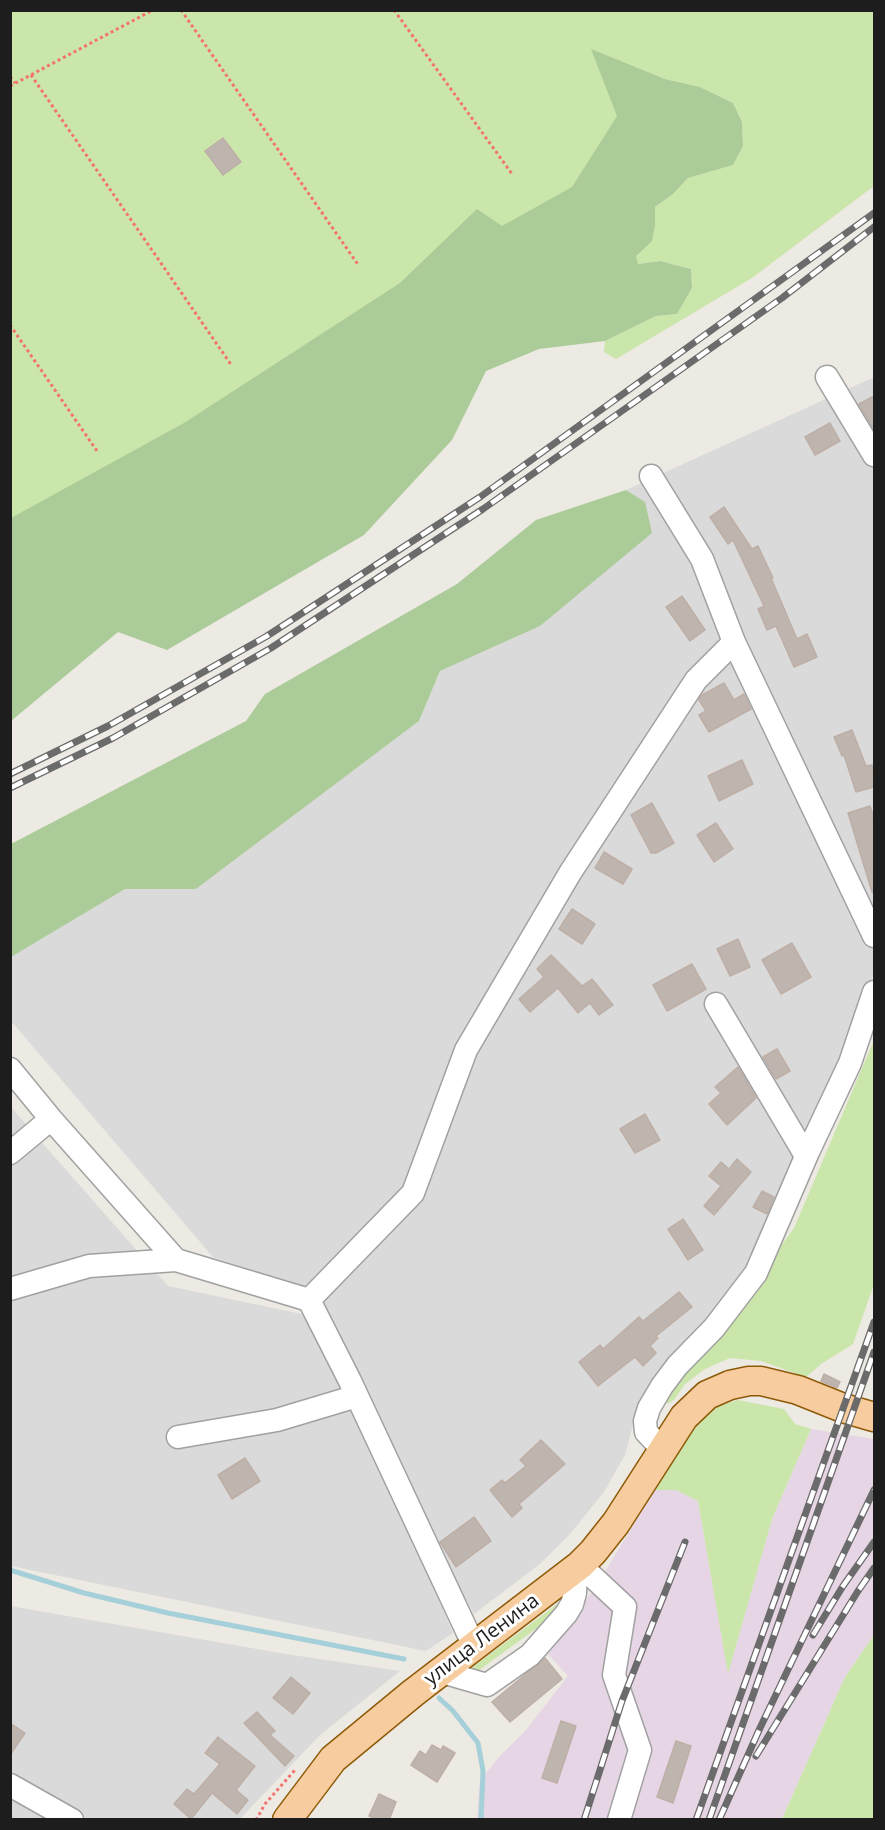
<!DOCTYPE html>
<html>
<head>
<meta charset="utf-8">
<style>
	body { margin:0 }
	#map { position:relative; width:885px; height:1830px; overflow:hidden; background:#ede9e3; font-family:"Open Sans",sans-serif }
	canvas { display:block }
	.frame { position:absolute; inset:0; border:12px solid #1d1d1d; pointer-events:none }
</style>
</head>
<body>
<div id="map">
<canvas width="885" height="1830"></canvas>
<div class="frame"></div>
</div>
<script>
const g = document.querySelector('canvas').getContext('2d');
g.lineJoin = 'round';
function paint(path, color) {
  g.fillStyle = color;
  g.fill(path, 'evenodd');
}
function toPath(rows) {
  const path = new Path2D();
  for (const r of rows) {
    path.moveTo(r[0], r[1]);
    for (let i = 2; i < r.length; i += 2) path.lineTo(r[i], r[i + 1]);
  }
  return path;
}
function strokePath(path, color, width, dash) {
  g.strokeStyle = color;
  g.lineWidth = width;
  g.lineCap = dash ? 'butt' : 'round';
  g.setLineDash(dash || []);
  g.stroke(path);
}
function label(font, color, halo, rows, align = 'center') {
  g.font = font + ' "Open Sans",sans-serif';
  g.lineWidth = 6;
  g.setLineDash([]);
  g.textBaseline = 'middle';
  g.strokeStyle = halo;
  g.fillStyle = color;
  for (const [text, x, y, turn = 0] of rows) {
    g.save();
    g.translate(x, y);
    g.rotate((+turn || 0) * Math.PI / 180);
    g.textAlign = isNaN(turn) ? turn : align;
    if (halo) g.strokeText(text, 0, 0);
    g.fillText(text, 0, 0);
    g.restore();
  }
}
paint(toPath([
	[874,377,874,972,840,1063,752,1272,638,1406,625,1455,604,1492,570,1534,540,1564,474,1614,423,1522,302,1287,213,1257,11,1021,10,957,125,889,196,889,419,721,440,671,540,626,645,502,626,490],
	[10,1106,168,1286,316,1317,453,1633,426,1651,11,1566],
	[10,1606,286,1654,400,1671,320,1735,240,1819,11,1819]
]), '#dbdada');
paint(toPath([
	[811,1429,874,1439,874,1635,845,1677,782,1819,477,1820,480,1781,498,1758,526,1730,568,1676,548,1654,598,1583,655,1490,676,1490,698,1501,728,1673,772,1519]
]), '#e6d5e4');
paint(toPath([
	[11,11,874,11,874,186,752,278,616,359,604,352,605,341,656,316,677,314,692,288,691,269,660,261,637,264,636,256,655,225,654,208,673,194,688,178,733,165,743,146,742,122,733,103,700,87,665,79,592,50,675,145,11,529],
	[874,1040,874,1284,853,1344,821,1364,806,1377,761,1361,730,1358,705,1369,685,1384,674,1400,667,1404,667,1393,708,1347,794,1228],
	[738,1400,784,1409,795,1424,811,1429,772,1519,728,1674,698,1501,676,1490,655,1490,676,1449,691,1428,712,1408],
	[560,1602,562,1603,545,1631,537,1628,471,1676,466,1672],
	[874,1635,874,1819,782,1819,845,1677]
]), '#cbe6aa');
paint(toPath([
	[591,49,665,79,700,87,733,103,742,122,743,146,733,165,688,178,673,194,655,207,655,225,652,241,636,256,638,264,660,261,691,269,692,288,677,314,656,316,605,341,539,349,486,371,452,440,364,535,167,650,118,632,11,721,11,518,184,423,400,283,477,209,502,226,572,187,617,116],
	[626,490,645,502,652,533,540,626,440,671,419,721,196,889,125,889,11,957,11,844,246,721,265,694,457,584,536,520]
]), '#abcb99');
strokePath(toPath([
	[10,1570,84,1593,168,1613,404,1659],
	[439,1698,453,1711,478,1743,483,1771,481,1820]
]), '#a5d0d9', 5);
const building = toPath([
	[223,138,241,162,223,175,205,151,223,138],
	[874,396,874,430,859,404,874,396],
	[830,423,840,441,815,455,805,437,830,423],
	[724,507,752,549,758,546,773,578,771,578,797,639,807,634,817,657,794,667,776,626,767,630,758,609,764,606,733,540,728,544,710,517,724,507],
	[682,596,705,630,690,641,666,607,682,596],
	[724,683,734,700,744,694,751,709,709,732,699,715,706,711,699,700,702,695,724,683],
	[852,730,866,766,872,765,874,773,874,787,856,792,844,755,842,756,834,737,852,730],
	[742,760,753,784,719,801,708,776,742,760],
	[652,803,674,843,656,853,651,853,631,815,652,803],
	[870,806,874,818,874,892,872,892,848,813,870,806],
	[716,823,733,849,714,862,697,835,716,823],
	[604,852,632,869,623,884,595,868,604,852],
	[572,909,595,924,582,944,559,929,572,909],
	[738,939,750,967,730,976,717,949,738,939],
	[792,943,811,977,781,994,762,960,792,943],
	[551,955,582,986,592,979,613,1005,599,1015,590,1003,578,1013,558,988,530,1012,519,999,544,977,537,969,551,955],
	[692,964,706,989,667,1011,653,985,692,964],
	[777,1049,790,1071,776,1079,763,1057,777,1049],
	[738,1067,756,1098,727,1125,709,1104,721,1093,715,1087,738,1067],
	[645,1114,660,1140,635,1153,620,1129,645,1114],
	[737,1159,751,1172,714,1215,704,1206,721,1186,709,1176,721,1162,729,1169,737,1159],
	[762,1191,774,1197,767,1214,753,1207,762,1191],
	[683,1219,703,1250,688,1260,668,1229,683,1219],
	[679,1292,692,1307,656,1336,658,1338,650,1346,656,1353,643,1366,635,1357,598,1386,579,1362,600,1345,603,1349,639,1317,643,1321,679,1292],
	[824,1374,840,1382,837,1388,821,1381,824,1374],
	[541,1440,565,1464,519,1504,522,1508,512,1517,490,1490,502,1480,505,1483,526,1466,520,1460,541,1440],
	[245,1458,260,1481,232,1499,218,1475,245,1458],
	[474,1517,491,1541,456,1567,440,1542,474,1517],
	[545,1658,562,1679,510,1722,492,1702,545,1658],
	[291,1677,310,1693,293,1714,273,1698,291,1677],
	[257,1712,275,1731,270,1735,294,1756,285,1766,244,1723,257,1712],
	[561,1721,576,1726,557,1783,542,1778,561,1721],
	[10,1723,25,1733,10,1755,10,1723],
	[218,1737,255,1766,236,1790,248,1800,237,1814,212,1793,191,1819,174,1804,187,1789,194,1794,220,1764,205,1753,218,1737],
	[676,1741,691,1746,673,1803,657,1797,676,1741],
	[432,1745,441,1750,443,1746,455,1753,437,1782,411,1765,420,1751,426,1755,432,1745],
	[379,1794,396,1802,389,1820,379,1820,369,1816,379,1794]
]);
paint(building, '#beb5af');
strokePath(building, '#beafa6', 1.5);
const minor = toPath([
	[827,377,874,455],
	[651,476,702,559,734,642,874,936],
	[716,1004,806,1156],
	[10,1069,51,1119,176,1260,309,1300,350,1381,474,1646],
	[10,1153,51,1119],
	[10,1289,89,1266,176,1260],
	[309,1300,413,1193,466,1050,570,873,696,680,734,642],
	[178,1437,277,1420,357,1396],
	[662,1449,646,1432,645,1421,649,1408,662,1386,677,1366,714,1328,756,1273,808,1152,850,1063,874,992],
	[580,1565,625,1607,614,1675,640,1750,619,1820],
	[442,1672,487,1685,530,1655,566,1614,572,1604,575,1593,576,1567],
	[10,1785,72,1820]
]);
const major = toPath([
	[287,1820,333,1759,413,1693,580,1565,593,1552,616,1523,684,1417,707,1395,730,1385,749,1381,761,1381,798,1390,843,1408,874,1417]
]);
strokePath(minor, '#a1a1a1', 25);
strokePath(major, '#8e5a07', 31);
strokePath(toPath([
	[181,10,359,266],
	[394,10,512,174],
	[31,75,232,366],
	[10,77,15,83],
	[10,86,153,10],
	[10,325,97,451],
	[256,1820,265,1804,295,1770]
]), '#f3746e', 3, [3, 3]);
strokePath(minor, '#fff', 22);
strokePath(major, '#f7cc9e', 28);
const rail = toPath([
	[10,774,108,726,267,636,480,497,874,213],
	[10,788,113,738,271,648,361,589,483,509,782,298,874,227],
	[813,1635,843,1586,874,1542],
	[756,1756,858,1591,874,1568],
	[584,1820,622,1701,685,1542],
	[696,1820,874,1322],
	[709,1820,874,1352],
	[719,1820,760,1728,874,1490]
]);
strokePath(rail, '#6b6b6b', 7);
strokePath(rail, '#fff', 4.5, [14]);
label('20px', '#1d1d1d', '#fff', [
	["улица Ленина",482,1640,-37]
]);
</script>
</body>
</html>
